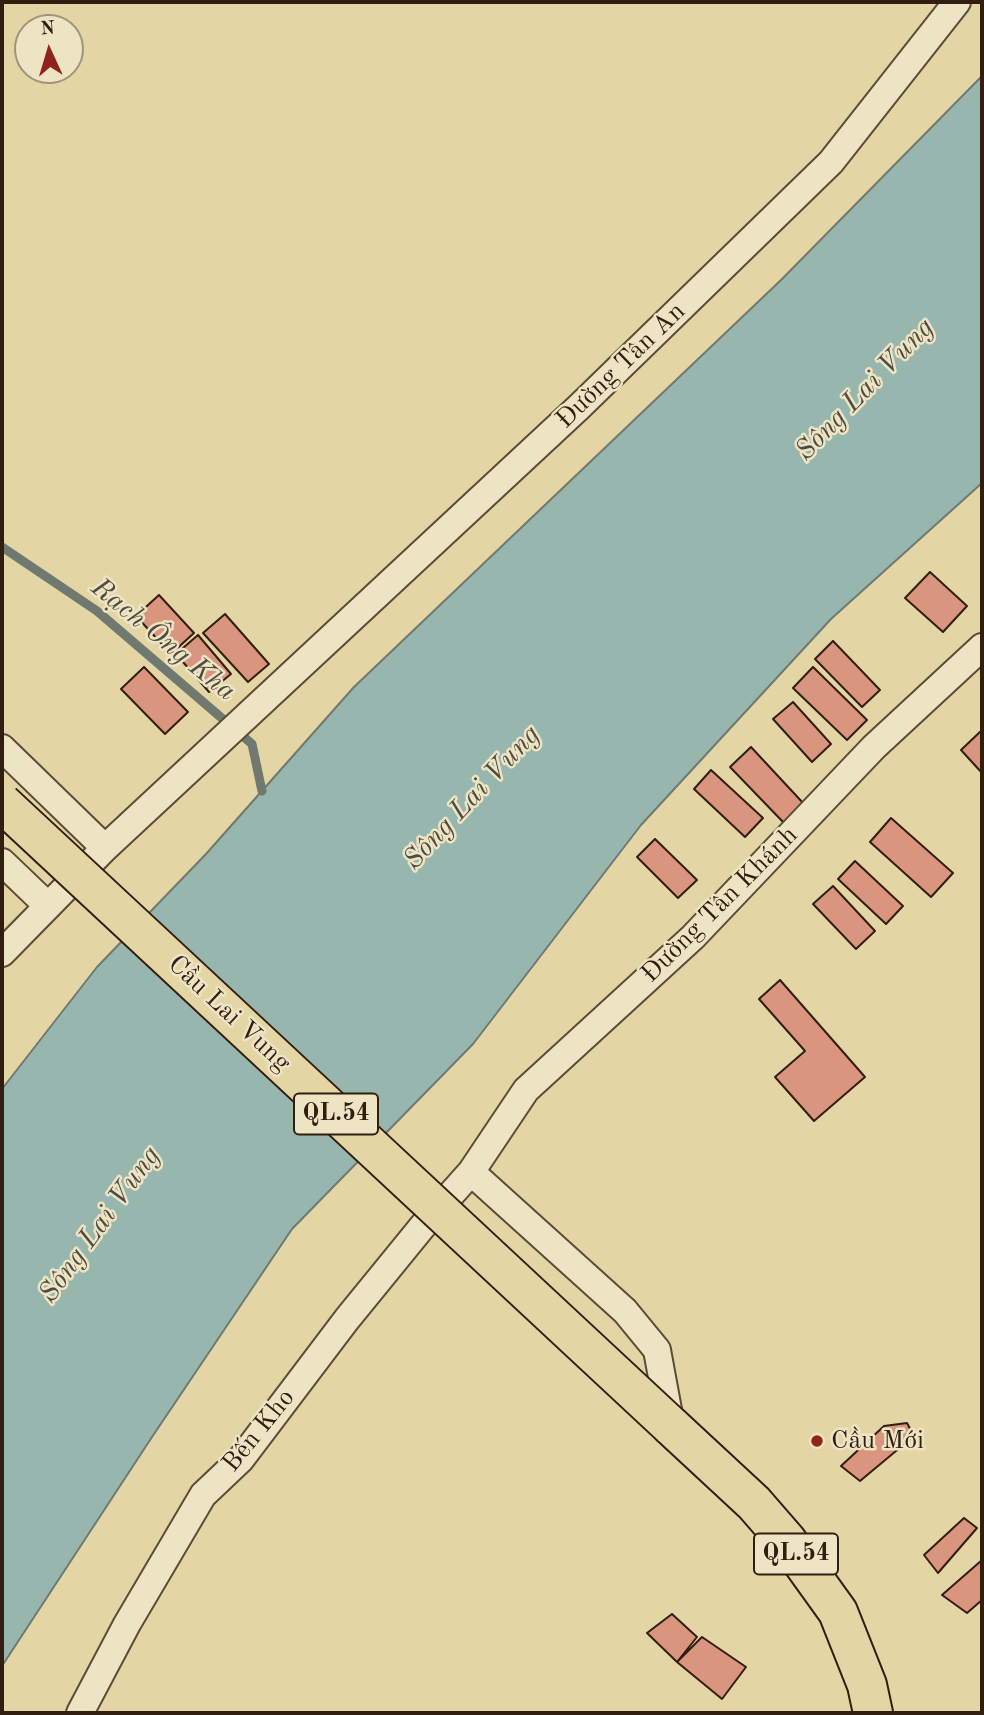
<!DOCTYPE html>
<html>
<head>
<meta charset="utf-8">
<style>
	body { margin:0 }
	#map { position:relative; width:984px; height:1715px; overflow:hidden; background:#e3d6a4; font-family:"Old Standard TT",serif }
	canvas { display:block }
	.frame { position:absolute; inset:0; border:4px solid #321d11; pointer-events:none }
	.north { position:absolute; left:14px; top:14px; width:70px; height:70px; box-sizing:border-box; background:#ede4c4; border:2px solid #a2947c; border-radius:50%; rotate:356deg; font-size:19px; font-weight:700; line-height:28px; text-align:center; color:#321d11 }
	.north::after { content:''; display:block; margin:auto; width:24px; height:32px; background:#8f2418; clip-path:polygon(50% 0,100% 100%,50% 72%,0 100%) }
</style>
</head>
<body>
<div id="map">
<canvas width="984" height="1715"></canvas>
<div class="frame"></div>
<div class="north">N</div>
</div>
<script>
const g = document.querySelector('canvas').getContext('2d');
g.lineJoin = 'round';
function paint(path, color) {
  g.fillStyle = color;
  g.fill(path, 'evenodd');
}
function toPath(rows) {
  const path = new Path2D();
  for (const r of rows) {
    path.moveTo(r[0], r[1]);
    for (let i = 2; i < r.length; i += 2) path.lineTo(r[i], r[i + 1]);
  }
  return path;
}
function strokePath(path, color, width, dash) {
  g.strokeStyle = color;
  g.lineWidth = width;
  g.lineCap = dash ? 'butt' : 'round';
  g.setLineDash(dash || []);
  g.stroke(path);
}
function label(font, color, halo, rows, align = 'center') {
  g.font = font + ' "Old Standard TT",serif';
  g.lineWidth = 5;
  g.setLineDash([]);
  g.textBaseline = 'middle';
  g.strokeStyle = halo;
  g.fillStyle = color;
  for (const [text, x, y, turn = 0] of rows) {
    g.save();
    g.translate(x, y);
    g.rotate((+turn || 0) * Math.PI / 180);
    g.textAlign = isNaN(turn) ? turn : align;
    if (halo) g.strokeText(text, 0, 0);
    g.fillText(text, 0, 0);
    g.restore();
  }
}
const water = toPath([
	[982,76,982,483,831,619,641,825,473,1044,292,1229,152,1437,2,1666,2,1089,97,967,206,854,354,687,781,280,982,76]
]);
paint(water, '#97b7ae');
strokePath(water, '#6f796f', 2);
strokePath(toPath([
	[2,547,97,611,252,744,262,791]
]), '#6f796f', 9);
const building = toPath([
	[930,572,967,606,943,632,905,598,930,572],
	[159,595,194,633,171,654,136,616,159,595],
	[225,614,269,664,248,682,203,633,225,614],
	[198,635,231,674,209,692,176,654,198,635],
	[833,641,880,690,862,707,815,659,833,641],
	[144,667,188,712,165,734,121,689,144,667],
	[813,667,867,720,847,740,793,688,813,667],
	[793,702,831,744,812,762,773,719,793,702],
	[982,730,982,773,961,750,982,730],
	[751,747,804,804,784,823,730,767,751,747],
	[711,770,763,818,745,837,694,789,711,770],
	[891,818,953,873,931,897,870,842,891,818],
	[655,839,697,880,678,898,637,857,655,839],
	[855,861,903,906,886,924,838,879,855,861],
	[833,886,875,931,856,949,813,904,833,886],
	[780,980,865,1077,814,1121,775,1077,805,1051,759,999,780,980],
	[907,1423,914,1436,860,1481,841,1466,884,1426,907,1423],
	[964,1518,977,1528,938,1573,924,1555,964,1518],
	[982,1560,982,1600,967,1613,942,1595,982,1560],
	[672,1614,697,1637,677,1662,647,1633,672,1614],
	[702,1637,746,1667,722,1699,677,1662,702,1637]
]);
paint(building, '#d9957d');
strokePath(building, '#321d11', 2);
const street = toPath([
	[2,748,105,848],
	[2,862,48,906],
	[2,953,105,848,579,407,831,162,957,2],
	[471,1172,625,1311,657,1350,671,1426],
	[80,1713,127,1624,203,1495,241,1459,347,1319,422,1227,471,1172,526,1090,693,937,874,747,982,647]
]);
const highway = toPath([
	[671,1426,754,1503,787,1541,838,1612,867,1685,873,1713]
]);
strokePath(street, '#5e4b36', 30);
strokePath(highway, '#321d11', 42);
strokePath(street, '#ede4c4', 26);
strokePath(highway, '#e3d6a4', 38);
const highwayBridge = toPath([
	[2,803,671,1426]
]);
strokePath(highwayBridge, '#321d11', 42, []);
strokePath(highwayBridge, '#e3d6a4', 38);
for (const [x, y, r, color] of [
	[817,1441,7,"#8f2418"]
]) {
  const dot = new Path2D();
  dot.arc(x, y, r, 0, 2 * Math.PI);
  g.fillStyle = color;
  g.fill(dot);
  strokePath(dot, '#ede4c4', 2.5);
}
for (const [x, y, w] of [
	[336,1114,84],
	[796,1554,84]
]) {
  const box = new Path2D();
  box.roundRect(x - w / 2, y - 20.5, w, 41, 5);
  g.fillStyle = '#ede4c4';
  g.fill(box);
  strokePath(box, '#321d11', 2);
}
label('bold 24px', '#321d11', null, [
	["QL.54",336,1114],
	["QL.54",796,1554]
]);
label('26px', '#321d11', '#ede4c4', [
	["Đường Tân An",621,366,-44],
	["Đường Tân Khánh",720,905,-45],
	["Cầu Lai Vung",229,1014,43],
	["Bến Kho",259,1431,-51]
]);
label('26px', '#321d11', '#ede4c4', [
	["Cầu Mới",831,1441]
], 'left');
label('italic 28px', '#504b40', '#ede4c4', [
	["Sông Lai Vung",865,390,-46],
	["Rạch Ông Kha",163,640,39],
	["Sông Lai Vung",472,798,-47],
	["Sông Lai Vung",100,1225,-54]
]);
</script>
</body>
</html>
